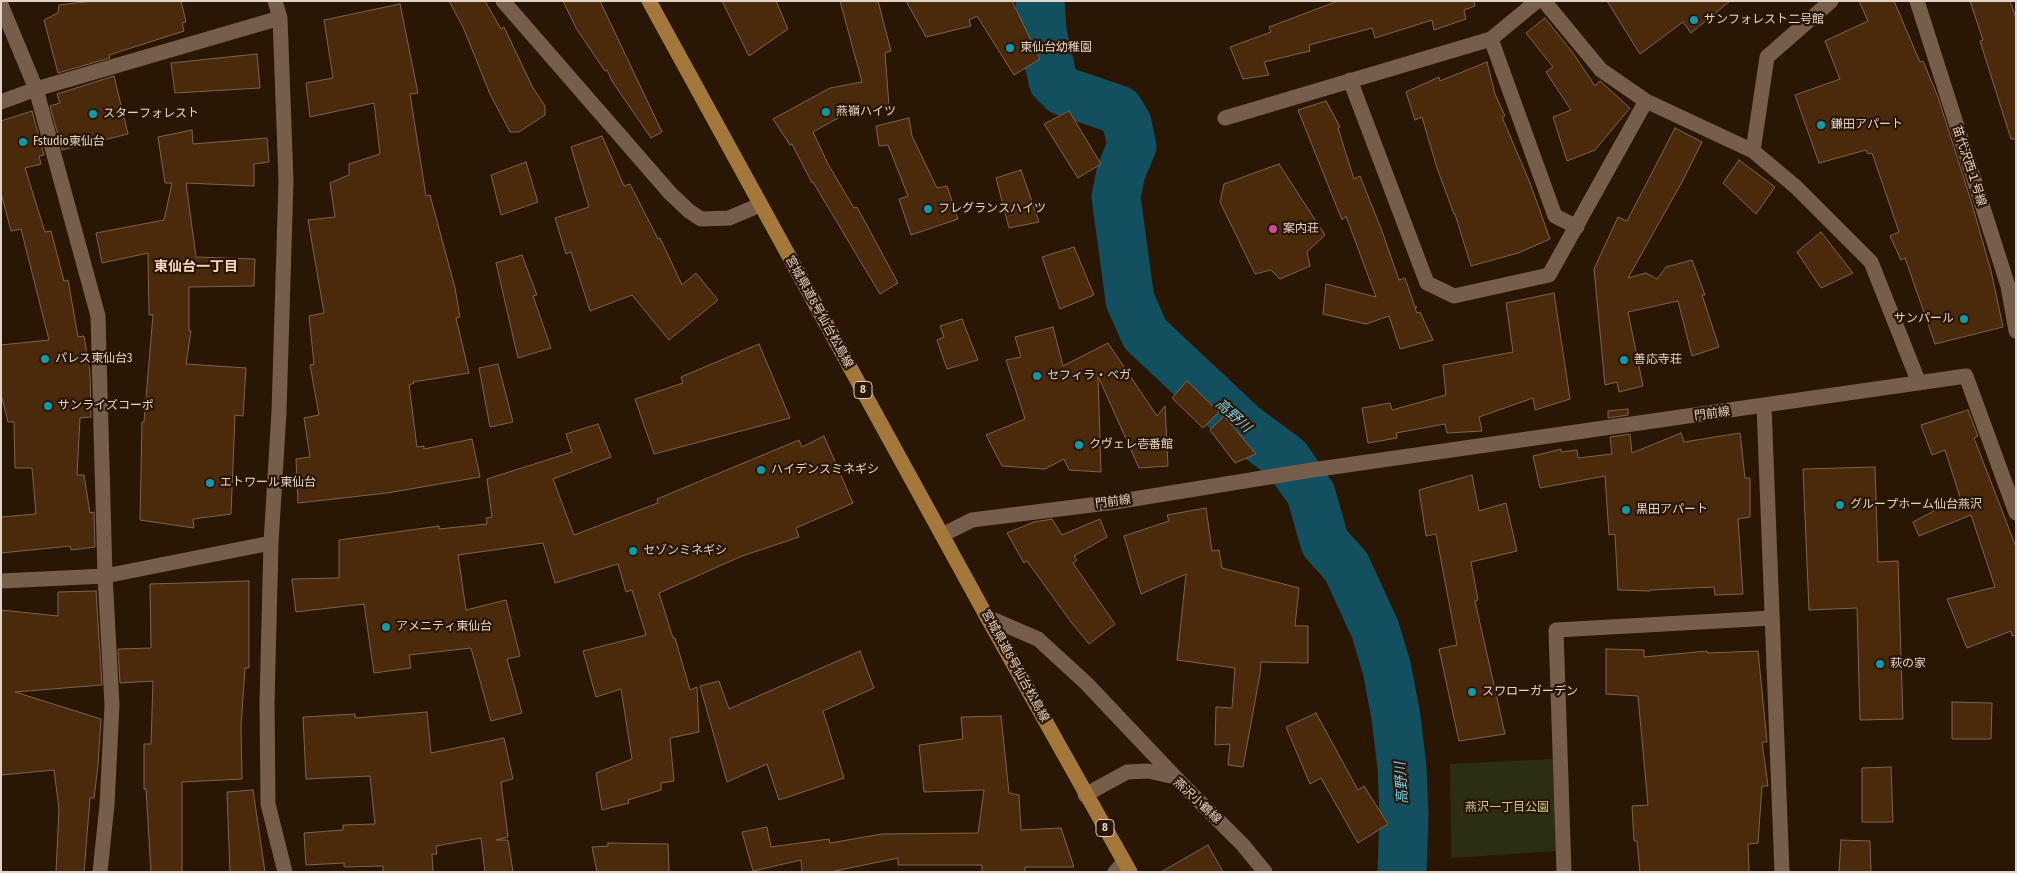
<!DOCTYPE html>
<html>
<head>
<meta charset="utf-8">
<style>
	body { margin:0 }
	#map { position:relative; width:2017px; height:873px; overflow:hidden; background:#2a1605; font-family:"Fira Sans Condensed",sans-serif }
	canvas { display:block }
	.frame { position:absolute; inset:0; border:2px solid #e2d3c8; pointer-events:none }
</style>
</head>
<body>
<div id="map">
<canvas width="2017" height="873"></canvas>
<div class="frame"></div>
</div>
<script>
const g = document.querySelector('canvas').getContext('2d');
g.lineJoin = 'round';
function paint(path, color) {
  g.fillStyle = color;
  g.fill(path, 'evenodd');
}
function toPath(rows) {
  const path = new Path2D();
  for (const r of rows) {
    path.moveTo(r[0], r[1]);
    for (let i = 2; i < r.length; i += 2) path.lineTo(r[i], r[i + 1]);
  }
  return path;
}
function strokePath(path, color, width, dash) {
  g.strokeStyle = color;
  g.lineWidth = width;
  g.lineCap = dash ? 'butt' : 'round';
  g.setLineDash(dash || []);
  g.stroke(path);
}
function label(font, color, halo, rows, align = 'center') {
  g.font = font + ' "Fira Sans Condensed","Noto Sans JP",sans-serif';
  g.lineWidth = 4.5;
  g.setLineDash([]);
  g.textBaseline = 'middle';
  g.strokeStyle = halo;
  g.fillStyle = color;
  for (const [text, x, y, turn = 0] of rows) {
    g.save();
    g.translate(x, y);
    g.rotate((+turn || 0) * Math.PI / 180);
    g.textAlign = isNaN(turn) ? turn : align;
    if (halo) g.strokeText(text, 0, 0);
    g.fillText(text, 0, 0);
    g.restore();
  }
}
paint(toPath([
	[1553,759,1557,851,1451,858,1450,764]
]), '#2b2d14');
strokePath(toPath([
	[1040,1,1042,31,1053,81,1063,91,1119,110,1127,123,1132,146,1121,172,1116,197,1130,300,1145,334,1244,427,1287,459,1311,494,1325,543,1346,566,1375,629,1387,669,1396,717,1402,767,1404,816,1402,872]
]), '#124f5f', 49);
const building = toPath([
	[93,1,181,1,186,22,182,23,184,31,109,55,110,58,58,73,44,20,58,13,59,5,93,1],
	[449,1,485,1,501,29,504,27,533,88,545,106,545,115,519,132,510,132,490,94,463,27,449,1],
	[563,1,600,1,662,132,651,138,612,81,607,70,605,71,576,28,563,1],
	[722,1,776,1,788,29,749,56,722,1],
	[840,1,878,1,891,51,885,53,889,106,840,117,813,132,828,164,854,208,857,207,898,283,880,294,813,182,812,183,792,144,790,145,773,119,830,88,862,82,840,1],
	[906,1,1012,1,1040,59,1014,75,977,16,969,20,971,26,926,37,906,1],
	[1338,1,1474,1,1475,6,1464,10,1466,19,1434,30,1432,20,1375,38,1372,28,1309,45,1310,51,1264,62,1269,75,1243,79,1230,47,1271,32,1269,27,1338,1],
	[1607,1,1730,1,1691,33,1683,22,1640,54,1607,1],
	[1859,1,1894,1,1920,62,1923,61,1938,97,1972,204,1991,271,2003,327,1935,344,1905,258,1901,260,1890,236,1899,232,1872,153,1868,154,1866,150,1819,163,1795,95,1840,79,1825,41,1868,21,1859,1],
	[1970,1,2010,1,2016,18,2016,139,2011,139,1980,41,1983,40,1970,1],
	[400,4,418,93,410,94,426,196,430,195,455,288,460,317,456,318,469,373,413,382,414,383,409,385,417,447,424,446,424,449,472,439,480,477,387,493,298,503,296,459,310,457,304,418,319,415,310,365,314,364,309,316,324,313,308,220,335,217,330,183,349,175,349,164,380,154,374,103,310,117,306,83,333,78,324,20,400,4],
	[1545,18,1573,53,1595,86,1600,81,1630,108,1595,150,1567,161,1553,117,1571,110,1546,72,1553,67,1526,33,1545,18],
	[257,54,260,88,175,93,171,63,257,54],
	[1487,62,1495,94,1505,116,1502,117,1530,183,1550,239,1518,253,1471,266,1455,214,1454,214,1437,168,1422,117,1415,120,1406,92,1439,77,1440,81,1487,62],
	[114,76,128,134,62,150,50,106,60,103,57,94,114,76],
	[1326,101,1340,127,1338,128,1354,179,1360,176,1382,231,1399,280,1405,278,1415,307,1417,307,1415,308,1417,313,1420,312,1433,340,1400,349,1389,316,1366,324,1323,314,1326,284,1376,297,1346,216,1342,220,1298,110,1326,101],
	[32,111,44,155,39,156,41,164,25,168,45,232,51,231,64,281,68,280,78,337,84,336,90,372,91,417,80,418,77,475,84,475,90,513,94,512,95,547,71,550,70,546,1,553,1,517,36,514,32,468,15,468,14,422,8,422,1,394,1,345,49,340,21,229,11,231,1,193,1,121,32,111],
	[1069,111,1101,164,1078,178,1044,124,1069,111],
	[909,118,912,136,937,188,947,186,958,219,911,235,899,199,908,196,888,145,879,146,876,126,909,118],
	[1675,128,1702,142,1682,182,1628,278,1646,273,1657,279,1666,267,1692,260,1705,295,1702,295,1719,347,1692,356,1678,301,1628,312,1643,386,1619,392,1617,382,1605,385,1594,269,1618,217,1627,221,1675,128],
	[192,130,193,144,267,138,269,162,254,164,254,186,186,183,196,257,255,259,254,286,189,287,189,331,191,331,186,364,246,368,243,416,235,415,231,514,193,519,194,528,140,520,142,422,144,422,153,315,149,315,148,253,102,263,96,233,164,220,172,183,165,183,158,137,192,130],
	[602,136,624,186,630,184,658,239,660,238,682,285,696,273,718,300,669,340,632,295,590,311,571,252,566,254,555,218,589,207,571,147,602,136],
	[1739,160,1775,187,1756,214,1723,183,1739,160],
	[526,162,538,202,501,215,491,175,526,162],
	[1279,164,1325,235,1307,252,1310,266,1280,279,1271,270,1255,274,1220,202,1224,184,1279,164],
	[1021,170,1039,222,1009,228,996,178,1021,170],
	[1821,232,1853,273,1821,288,1797,252,1821,232],
	[1074,247,1094,295,1060,309,1042,257,1074,247],
	[522,255,537,295,533,296,551,348,518,358,496,263,522,255],
	[1554,293,1570,399,1535,410,1533,398,1479,417,1482,431,1447,433,1445,424,1396,433,1397,438,1368,443,1362,408,1390,403,1392,410,1446,395,1443,365,1513,352,1506,303,1554,293],
	[962,319,978,360,947,369,937,340,944,337,940,326,962,319],
	[1053,327,1063,366,1108,343,1157,416,1165,406,1168,466,1139,468,1098,376,1101,472,1069,470,1064,459,1045,469,1002,466,986,435,1025,419,1006,360,1021,357,1015,337,1053,327],
	[759,344,790,418,654,454,635,399,683,383,681,377,759,344],
	[498,364,513,422,490,427,479,368,498,364],
	[1187,381,1219,412,1203,428,1172,398,1187,381],
	[1628,409,1628,415,1608,418,1608,411,1628,409],
	[1968,410,1978,436,1974,438,2016,547,2016,635,2012,636,2011,631,1967,648,1947,599,1995,587,1971,515,1919,536,1913,522,1960,497,1945,450,1932,455,1921,425,1968,410],
	[1224,416,1256,454,1235,463,1210,430,1224,416],
	[598,424,611,457,553,479,574,535,658,503,657,499,799,440,802,447,824,436,853,503,796,528,799,537,742,556,659,593,673,638,675,638,690,690,697,687,699,732,670,738,674,781,661,783,661,790,628,800,629,803,602,810,596,773,632,759,621,689,596,697,583,651,646,635,632,590,626,592,618,564,555,583,543,543,458,555,466,610,506,600,520,656,507,659,522,713,491,721,471,648,409,655,411,668,374,673,364,604,296,612,292,579,339,578,339,540,439,526,439,529,487,524,486,518,492,517,487,479,572,452,566,434,598,424],
	[1681,433,1684,442,1740,433,1745,478,1750,478,1750,517,1738,519,1743,594,1715,595,1714,587,1650,590,1650,591,1618,590,1615,534,1609,535,1605,476,1540,488,1533,456,1561,449,1561,452,1577,450,1578,458,1612,454,1610,437,1630,434,1632,453,1681,433],
	[1875,467,1878,562,1898,561,1903,719,1860,720,1857,608,1809,610,1803,469,1875,467],
	[1472,475,1479,511,1506,503,1517,551,1471,562,1478,600,1475,601,1505,734,1459,741,1439,649,1457,645,1436,534,1426,536,1419,490,1472,475],
	[1206,508,1212,551,1219,550,1222,568,1299,588,1295,626,1308,626,1308,663,1261,662,1260,674,1243,767,1228,765,1230,744,1215,745,1216,707,1232,708,1235,668,1177,660,1186,574,1141,594,1124,536,1169,521,1167,515,1206,508],
	[1052,519,1062,535,1100,519,1107,537,1074,556,1077,560,1073,563,1115,624,1089,644,1071,622,1027,561,1024,563,1007,533,1034,522,1052,519],
	[249,581,249,668,245,668,241,726,242,779,182,782,182,872,151,872,146,789,144,789,144,744,151,744,153,681,120,683,118,649,151,648,150,584,249,581],
	[96,591,102,685,15,692,101,719,98,765,94,798,90,798,84,872,56,872,59,809,54,770,1,775,1,610,58,616,58,592,96,591],
	[1606,649,1644,650,1644,657,1707,651,1707,653,1758,651,1767,742,1762,742,1768,786,1762,786,1758,843,1748,844,1749,872,1640,872,1637,841,1634,841,1632,806,1648,805,1638,696,1606,694,1606,649],
	[860,651,874,688,823,711,844,778,779,800,767,764,727,782,700,686,719,681,729,709,860,651],
	[1952,702,1992,703,1991,739,1952,739,1952,702],
	[427,712,431,753,504,738,513,779,501,782,508,837,496,840,508,840,513,872,485,872,481,838,436,846,437,854,432,854,433,872,383,872,383,866,344,867,344,863,306,865,304,833,343,830,343,825,375,824,370,776,306,779,303,717,355,714,355,718,427,712],
	[1316,713,1358,790,1364,786,1388,824,1358,843,1321,778,1310,784,1286,727,1316,713],
	[1001,716,1009,793,1019,795,1021,830,1061,828,1074,867,1025,867,1025,872,982,872,982,865,898,865,898,858,830,872,802,872,801,860,753,871,742,832,767,827,771,847,829,839,830,843,882,834,978,833,984,790,924,792,919,745,963,739,961,717,1001,716],
	[1891,767,1893,822,1862,822,1862,768,1891,767],
	[253,790,265,872,230,872,227,792,253,790],
	[1841,840,1870,841,1871,872,1839,872,1841,840],
	[608,843,668,844,669,872,597,872,592,847,608,846,608,843],
	[1208,845,1223,872,1161,872,1208,845]
]);
paint(building, '#4b2a0c');
strokePath(building, '#7d6450', 1);
strokePath(toPath([
	[275,1,280,18,286,181,279,412,271,543,267,703,268,804,285,872],
	[503,1,670,193,689,211,701,219,729,218,760,205],
	[1544,1,1601,70,1646,101,1753,151,1796,187,1871,262,1919,383],
	[1917,1,2008,286,2016,331],
	[1,5,36,89,98,316,105,576,112,705,107,805,100,872],
	[1491,39,1555,216,1577,227],
	[1350,80,1427,283,1454,296,1549,275,1646,101],
	[1,102,36,89,280,18],
	[1225,118,1491,39,1537,1],
	[1753,151,1767,57,1831,1],
	[1764,406,1782,872],
	[942,535,972,520,1115,502,1312,470,1966,376,2016,513],
	[1,581,105,576,271,543],
	[987,617,1038,639,1086,683,1175,777,1243,845,1265,872],
	[1085,795,1127,772,1148,771,1175,777],
	[1115,872,1124,862],
	[1564,872,1556,630,1772,618]
]), '#775e4b', 15);
strokePath(toPath([
	[649,1,987,617,1130,872]
]), '#a4783a', 15);
for (const [x, y, r, color] of [
	[1694,20,5,"#0f9aa8"],
	[1010,48,5,"#0f9aa8"],
	[826,112,5,"#0f9aa8"],
	[93,114,5,"#0f9aa8"],
	[1821,125,5,"#0f9aa8"],
	[23,142,5,"#0f9aa8"],
	[928,209,5,"#0f9aa8"],
	[1273,229,5,"#d1479c"],
	[1964,319,5,"#0f9aa8"],
	[45,359,5,"#0f9aa8"],
	[1624,360,5,"#0f9aa8"],
	[1037,376,5,"#0f9aa8"],
	[48,406,5,"#0f9aa8"],
	[1079,445,5,"#0f9aa8"],
	[761,470,5,"#0f9aa8"],
	[210,483,5,"#0f9aa8"],
	[1840,505,5,"#0f9aa8"],
	[1626,510,5,"#0f9aa8"],
	[633,551,5,"#0f9aa8"],
	[386,627,5,"#0f9aa8"],
	[1880,664,5,"#0f9aa8"],
	[1472,692,5,"#0f9aa8"]
]) {
  const dot = new Path2D();
  dot.arc(x, y, r, 0, 2 * Math.PI);
  g.fillStyle = color;
  g.fill(dot);
  strokePath(dot, '#2a1605', 2);
}
for (const [x, y, w] of [
	[863,390,18],
	[1105,828,18]
]) {
  const box = new Path2D();
  box.roundRect(x - w / 2, y - 8.5, w, 17, 4);
  g.fillStyle = '#2a1605';
  g.fill(box);
  strokePath(box, '#e2d3c8', 1);
}
label('bold 11px', '#e2d3c8', null, [
	["8",863,390],
	["8",1105,828]
]);
label('12px', '#e2d3c8', '#2a1605', [
	["サンフォレスト二号館",1704,20],
	["東仙台幼稚園",1020,48],
	["燕嶺ハイツ",836,112],
	["スターフォレスト",103,114],
	["鎌田アパート",1831,125],
	["Fstudio東仙台",33,142],
	["フレグランスハイツ",938,209],
	["案内荘",1283,229],
	["サンパール",1954,319,"right"],
	["パレス東仙台3",55,359],
	["善応寺荘",1634,360],
	["セフィラ・ベガ",1047,376],
	["サンライズコーポ",58,406],
	["クヴェレ壱番館",1089,445],
	["ハイデンスミネギシ",771,470],
	["エトワール東仙台",220,483],
	["グループホーム仙台燕沢",1850,505],
	["黒田アパート",1636,510],
	["セゾンミネギシ",643,551],
	["アメニティ東仙台",396,627],
	["萩の家",1890,664],
	["スワローガーデン",1482,692]
], 'left');
label('12px', '#e2d3c8', '#2a1605', [
	["苗代沢西１号線",1969,166,72],
	["宮城県道8号仙台松島線",819,312,61],
	["門前線",1712,414,-8],
	["門前線",1113,502,-8],
	["宮城県道8号仙台松島線",1015,666,61],
	["燕沢小鶴線",1197,801,43]
]);
label('12px', '#c8ce86', '#2a1605', [
	["燕沢一丁目公園",1507,808]
]);
label('bold 14px', '#f4d7c1', '#2a1605', [
	["東仙台一丁目",196,267]
]);
label('italic 14px', '#78d2ed', '#2a1605', [
	["高野川",1233,416,42],
	["高野川",1402,783,-94]
]);
</script>
</body>
</html>
